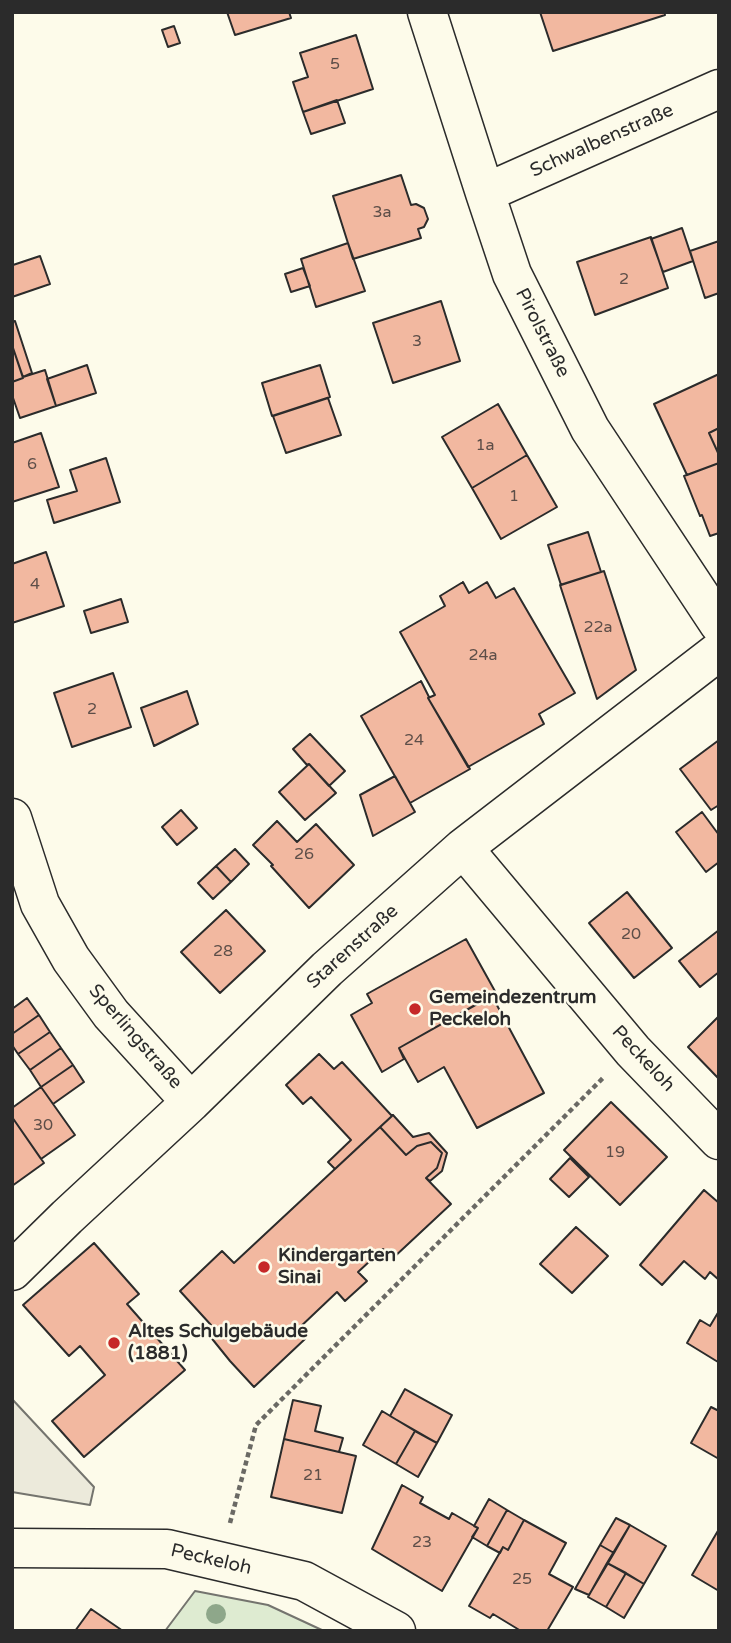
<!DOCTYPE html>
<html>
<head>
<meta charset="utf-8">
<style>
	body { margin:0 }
	#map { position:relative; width:731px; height:1643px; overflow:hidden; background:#fdfbea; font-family:"Varela Round",sans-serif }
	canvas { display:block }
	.frame { position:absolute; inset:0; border:14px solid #2b2b2b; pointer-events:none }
</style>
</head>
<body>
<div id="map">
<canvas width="731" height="1643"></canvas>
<div class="frame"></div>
</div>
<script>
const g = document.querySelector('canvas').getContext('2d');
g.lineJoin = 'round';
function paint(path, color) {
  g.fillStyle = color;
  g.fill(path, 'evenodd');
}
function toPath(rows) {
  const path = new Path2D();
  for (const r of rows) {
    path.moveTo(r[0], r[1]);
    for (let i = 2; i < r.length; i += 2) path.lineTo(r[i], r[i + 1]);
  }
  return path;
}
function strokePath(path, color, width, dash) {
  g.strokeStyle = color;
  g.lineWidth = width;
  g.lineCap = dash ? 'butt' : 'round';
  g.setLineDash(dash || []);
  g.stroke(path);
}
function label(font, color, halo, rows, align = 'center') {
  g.font = font + ' "Varela Round",sans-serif';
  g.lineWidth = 5;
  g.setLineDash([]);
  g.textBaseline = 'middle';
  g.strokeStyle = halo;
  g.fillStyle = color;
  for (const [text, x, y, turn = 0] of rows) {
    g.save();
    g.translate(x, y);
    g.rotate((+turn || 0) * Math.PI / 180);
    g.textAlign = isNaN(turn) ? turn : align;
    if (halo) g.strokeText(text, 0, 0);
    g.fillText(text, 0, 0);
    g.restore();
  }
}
const green = toPath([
	[195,1591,268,1605,324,1631,165,1631,195,1591]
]);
paint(green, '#deebd1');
strokePath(green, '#74746e', 2);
const parking = toPath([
	[12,1399,94,1487,90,1505,12,1492,12,1399]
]);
paint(parking, '#eceadb');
strokePath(parking, '#74746e', 2);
const building = toPath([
	[227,12,289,12,291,18,235,35,227,12],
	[540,12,664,12,665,15,553,51,540,12],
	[174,26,180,43,168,47,162,30,174,26],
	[356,35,373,89,303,112,293,82,308,77,300,53,356,35],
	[337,100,345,123,311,134,303,112,337,100],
	[401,175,411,205,416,204,424,208,428,219,424,227,418,229,421,238,353,259,333,196,401,175],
	[682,228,693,261,663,272,651,239,682,228],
	[651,237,668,288,595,315,577,262,651,237],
	[719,241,719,293,705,298,690,251,719,241],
	[348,243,365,291,316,307,301,259,348,243],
	[40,256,50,284,12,297,13,265,40,256],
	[303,268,310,286,291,292,285,274,303,268],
	[441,301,460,361,393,383,373,323,441,301],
	[15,321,32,373,23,377,12,345,12,322,15,321],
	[12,345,23,378,12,382,12,345],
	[87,365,96,393,56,406,47,379,87,365],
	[320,365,330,397,272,416,262,383,320,365],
	[45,370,56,406,20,418,12,395,12,382,23,378,23,377,45,370],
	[719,374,719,428,709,433,719,455,719,463,687,475,654,404,719,374],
	[328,398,341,435,286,453,273,416,328,398],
	[498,404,527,455,472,488,442,437,498,404],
	[719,428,719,455,709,433,719,428],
	[41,433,59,487,12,502,12,443,41,433],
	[527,455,557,507,501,539,472,488,527,455],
	[106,458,120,502,54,523,47,500,77,491,70,470,106,458],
	[719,463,719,533,710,536,702,515,700,516,684,476,719,463],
	[588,532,601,572,561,585,548,545,588,532],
	[46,552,64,606,12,623,12,564,46,552],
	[604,571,636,670,597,699,560,585,604,571],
	[463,582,469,593,487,582,496,598,514,588,575,693,539,714,544,724,468,767,428,698,435,695,400,632,445,606,440,596,463,582],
	[121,599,128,622,91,633,84,611,121,599],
	[113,673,131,727,72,747,54,693,113,673],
	[421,681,429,697,428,698,470,769,410,803,361,716,421,681],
	[187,691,198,724,154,746,141,708,187,691],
	[310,734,345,771,329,786,309,764,307,765,293,749,310,734],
	[719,740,719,805,711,810,680,769,719,740],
	[309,764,336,793,305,820,279,792,309,764],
	[395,776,415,812,373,836,360,795,395,776],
	[181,810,197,828,177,845,162,827,181,810],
	[702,812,719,835,719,862,706,872,676,832,702,812],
	[277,821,297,842,316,824,354,865,309,908,271,866,273,865,253,845,277,821],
	[235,849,249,864,231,882,216,866,235,849],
	[216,866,231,882,213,899,198,883,216,866],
	[627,892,672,948,634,978,589,923,627,892],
	[226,910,265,951,220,993,181,952,226,910],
	[719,930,719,972,700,987,679,961,719,930],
	[466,939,496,993,399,1048,404,1059,382,1072,351,1015,372,1003,367,994,466,939],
	[492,996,544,1093,477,1128,444,1067,418,1082,399,1048,492,996],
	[27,998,39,1015,12,1034,12,1009,27,998],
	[39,1015,50,1032,18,1054,12,1045,12,1034,39,1015],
	[719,1016,719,1079,688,1047,719,1016],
	[50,1032,61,1048,30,1070,18,1054,50,1032],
	[61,1048,73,1065,41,1087,30,1070,61,1048],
	[319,1054,334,1069,342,1062,392,1116,335,1169,328,1162,351,1140,311,1097,303,1104,286,1085,319,1054],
	[73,1065,84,1082,53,1104,41,1087,73,1065],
	[41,1087,75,1135,41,1159,12,1117,12,1108,41,1087],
	[611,1102,667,1157,620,1205,564,1150,611,1102],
	[393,1115,413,1137,429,1133,447,1153,442,1171,430,1181,426,1178,437,1168,442,1153,431,1142,417,1146,406,1155,380,1127,393,1115],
	[12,1117,44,1163,12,1186,12,1117],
	[380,1127,406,1155,417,1146,431,1142,442,1153,437,1168,426,1178,451,1204,392,1259,383,1249,358,1272,367,1281,345,1301,337,1292,297,1330,305,1339,254,1387,230,1361,205,1330,211,1325,180,1291,222,1251,234,1263,380,1127],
	[570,1158,589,1177,569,1197,550,1179,570,1158],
	[704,1190,719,1203,719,1280,710,1272,705,1279,684,1261,662,1285,640,1265,704,1190],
	[576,1227,608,1256,572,1293,540,1264,576,1227],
	[94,1243,139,1294,127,1304,185,1370,84,1457,52,1421,105,1375,80,1346,69,1356,23,1305,94,1243],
	[719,1311,719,1360,718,1362,687,1343,700,1320,710,1326,719,1311],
	[405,1389,452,1415,437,1443,390,1416,405,1389],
	[293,1400,321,1406,315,1431,343,1438,339,1452,284,1439,293,1400],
	[711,1407,719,1411,719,1459,691,1443,711,1407],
	[382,1411,415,1431,396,1464,363,1445,382,1411],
	[415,1431,437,1443,418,1477,396,1464,415,1431],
	[284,1439,356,1456,342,1513,271,1497,284,1439],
	[402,1485,423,1497,420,1503,449,1519,452,1513,478,1528,442,1591,372,1549,402,1485],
	[489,1499,507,1510,487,1546,472,1537,478,1528,474,1526,489,1499],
	[507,1510,524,1520,508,1550,503,1547,500,1553,487,1546,507,1510],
	[616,1518,630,1525,614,1553,600,1545,616,1518],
	[524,1520,566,1543,549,1574,573,1587,547,1631,521,1631,493,1614,490,1618,469,1606,503,1547,508,1550,524,1520],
	[630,1525,666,1546,644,1584,607,1563,630,1525],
	[719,1529,719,1591,692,1575,719,1529],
	[600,1545,614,1553,589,1595,575,1589,600,1545],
	[607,1563,626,1573,606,1607,588,1597,607,1563],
	[626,1573,644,1584,624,1618,606,1607,626,1573],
	[91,1609,123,1631,75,1631,91,1609]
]);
paint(building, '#f2b8a0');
strokePath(building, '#2b2b2b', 2);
const minor = toPath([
	[427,12,485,193,512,274,590,429,719,624],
	[485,193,719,89],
	[12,818,40,904,71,959,111,1014,191,1102],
	[463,848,633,1051,719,1140],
	[12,1271,67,1217,191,1102,327,969,463,848,719,651],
	[12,1548,167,1549,304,1581,396,1631]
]);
strokePath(minor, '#2b2b2b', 41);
strokePath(toPath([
	[230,1523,256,1425,604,1077]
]), '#6a6964', 4.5, [5, 3.5]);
strokePath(minor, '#fdfbea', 38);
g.fillStyle = '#8ea78a';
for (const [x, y] of [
	[216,1614]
]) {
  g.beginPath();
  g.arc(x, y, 10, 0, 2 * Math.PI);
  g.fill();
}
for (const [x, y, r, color] of [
	[415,1009,7,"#c62828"],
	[264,1267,7,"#c62828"],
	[114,1343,7,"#c62828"]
]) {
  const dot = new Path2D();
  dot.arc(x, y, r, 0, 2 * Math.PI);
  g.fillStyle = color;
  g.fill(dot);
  strokePath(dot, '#fdfbea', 2.5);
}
label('16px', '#5d4e48', null, [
	["5",335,65],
	["3a",382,213],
	["2",624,280],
	["3",417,342],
	["1a",485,446],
	["6",32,465],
	["1",514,497],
	["4",35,585],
	["22a",598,628],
	["24a",483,656],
	["2",92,710],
	["24",414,741],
	["26",304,855],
	["20",631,935],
	["28",223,952],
	["30",43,1126],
	["19",615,1153],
	["21",313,1476],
	["23",422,1543],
	["25",522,1580]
]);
label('19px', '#2b2b2b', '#fdfbea', [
	["Schwalbenstraße",602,141,-24],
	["Pirolstraße",542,333,63],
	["Starenstraße",353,947,-42],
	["Sperlingstraße",135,1037,49],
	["Peckeloh",643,1059,47],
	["Peckeloh",211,1560,13]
]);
label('bold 19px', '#2b2b2b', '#fdfbea', [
	["Gemeindezentrum",429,998],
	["Peckeloh",429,1020],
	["Kindergarten",278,1256],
	["Sinai",278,1278],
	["Altes Schulgebäude",128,1332],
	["(1881)",128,1354]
], 'left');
</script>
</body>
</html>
